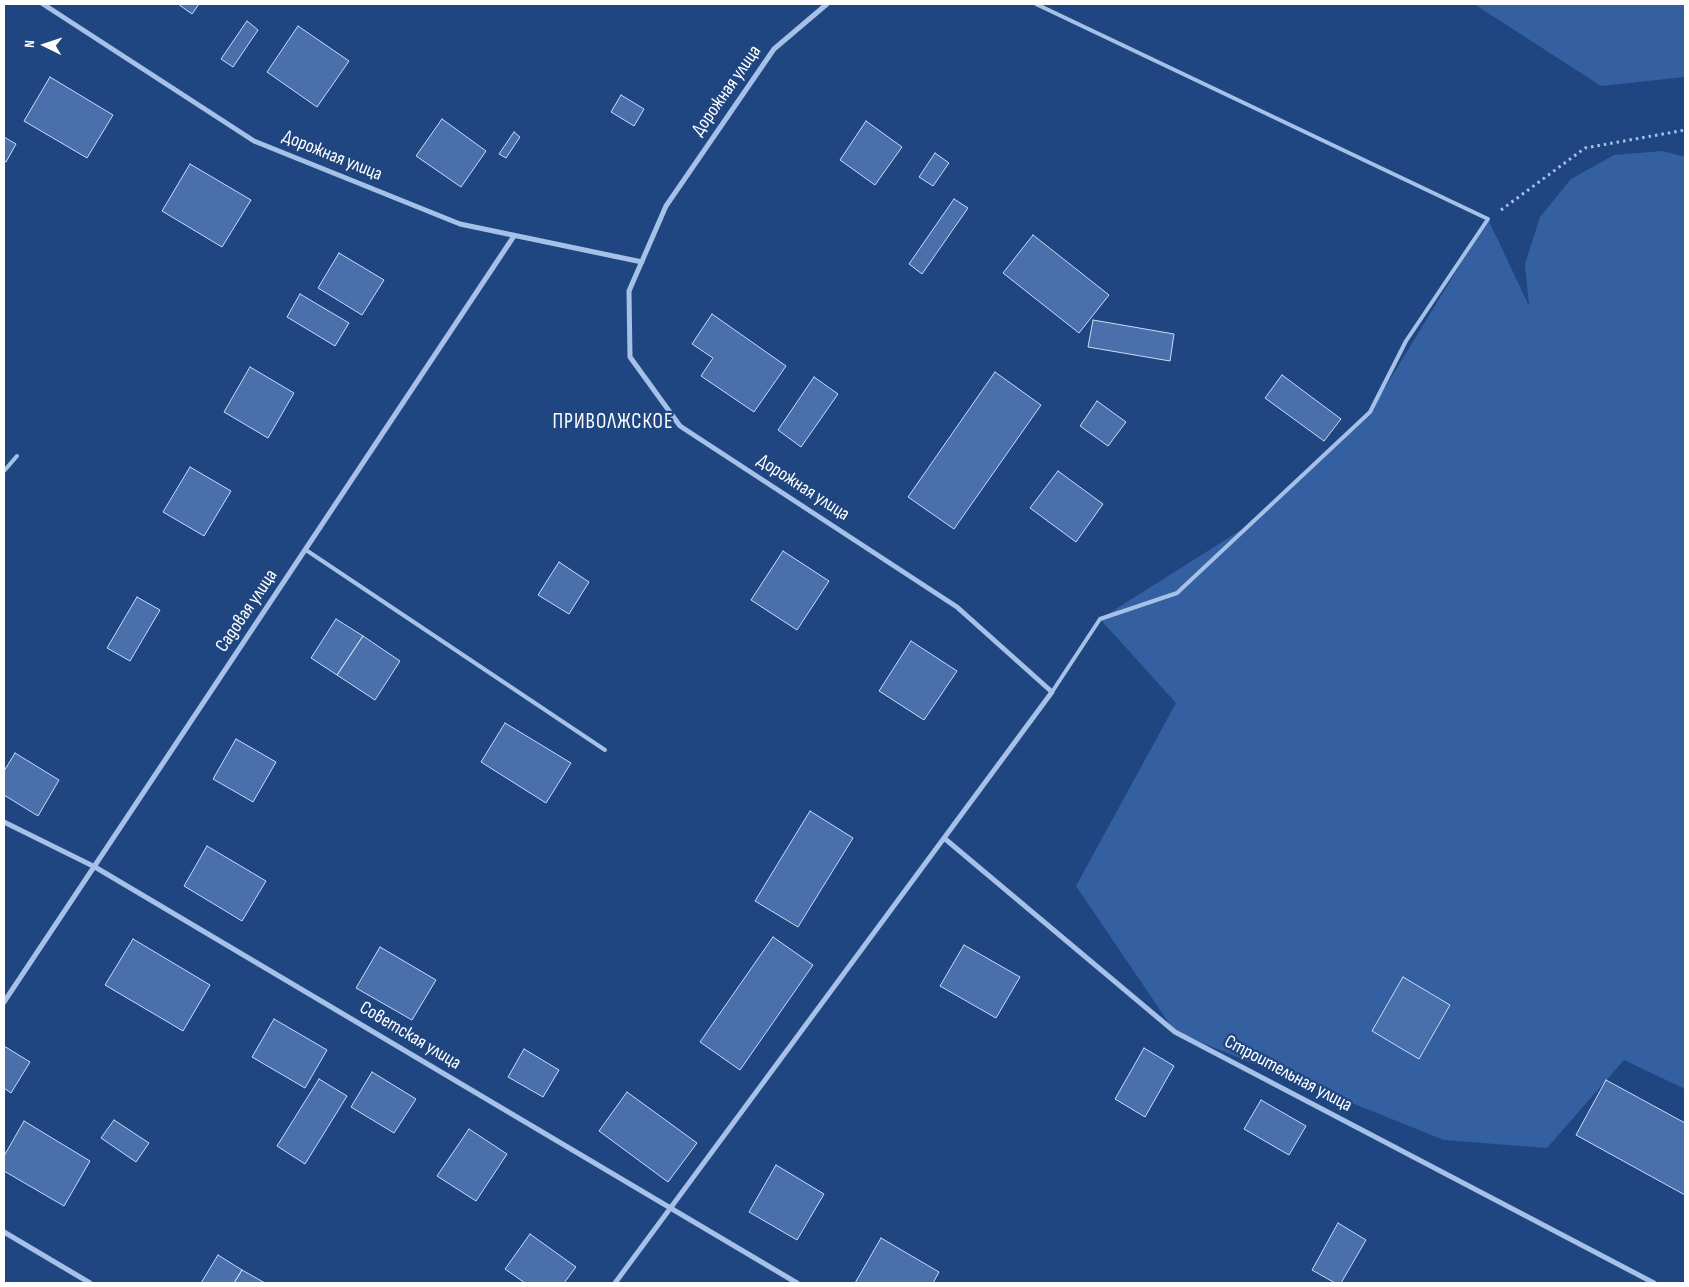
<!DOCTYPE html>
<html>
<head>
<meta charset="utf-8">
<style>
	body { margin:0 }
	#map { position:relative; width:1689px; height:1287px; overflow:hidden; background:#204681; font-family:"Sofia Sans Condensed",sans-serif }
	canvas { display:block }
	.frame { position:absolute; inset:0; border:5px solid #fff; pointer-events:none }
	.north { position:absolute; left:20px; top:20px; width:50px; height:50px; -webkit-text-stroke:4px #204681; paint-order:stroke; rotate:274deg; font-size:14px; font-weight:700; line-height:20px; text-align:center; color:#fff }
	.north::after { content:''; display:block; margin:auto; width:18px; height:22px; background:#fff; clip-path:polygon(50% 0,100% 100%,50% 72%,0 100%) }
</style>
</head>
<body>
<div id="map">
<canvas width="1689" height="1287"></canvas>
<div class="frame"></div>
<div class="north">N</div>
</div>
<script>
const g = document.querySelector('canvas').getContext('2d');
g.lineJoin = 'round';
function paint(path, color) {
  g.fillStyle = color;
  g.fill(path, 'evenodd');
}
function toPath(rows) {
  const path = new Path2D();
  for (const r of rows) {
    path.moveTo(r[0], r[1]);
    for (let i = 2; i < r.length; i += 2) path.lineTo(r[i], r[i + 1]);
  }
  return path;
}
function strokePath(path, color, width, dash) {
  g.strokeStyle = color;
  g.lineWidth = width;
  g.lineCap = dash ? 'butt' : 'round';
  g.setLineDash(dash || []);
  g.stroke(path);
}
function label(font, color, halo, rows, align = 'center') {
  g.font = font + ' "Sofia Sans Condensed",sans-serif';
  g.lineWidth = 4.5;
  g.setLineDash([]);
  g.textBaseline = 'middle';
  g.strokeStyle = halo;
  g.fillStyle = color;
  for (const [text, x, y, turn = 0] of rows) {
    g.save();
    g.translate(x, y);
    g.rotate((+turn || 0) * Math.PI / 180);
    g.textAlign = isNaN(turn) ? turn : align;
    if (halo) g.strokeText(text, 0, 0);
    g.fillText(text, 0, 0);
    g.restore();
  }
}
paint(toPath([
	[1474,4,1685,4,1685,77,1601,86],
	[1663,151,1685,157,1685,1089,1624,1060,1547,1148,1444,1140,1175,1032,1076,886,1176,703,1100,619,1249,525,1370,412,1488,219,1529,306,1525,264,1540,217,1571,179,1614,155]
]), '#345fa0');
const building = toPath([
	[178,4,199,4,192,14,178,4],
	[247,21,258,30,233,67,221,59,247,21],
	[298,26,349,61,317,107,267,72,298,26],
	[50,77,113,115,87,158,24,121,50,77],
	[621,95,644,109,634,126,611,112,621,95],
	[442,119,486,151,461,187,416,156,442,119],
	[866,121,902,147,875,185,840,160,866,121],
	[514,132,520,137,506,158,499,154,514,132],
	[4,137,16,144,6,162,4,161,4,137],
	[935,153,949,163,933,186,919,177,935,153],
	[190,164,251,200,222,247,162,211,190,164],
	[954,199,968,208,922,274,909,264,954,199],
	[1033,235,1109,295,1079,333,1003,273,1033,235],
	[339,253,384,280,362,315,318,288,339,253],
	[300,294,349,323,335,346,287,317,300,294],
	[712,314,786,366,754,412,701,376,713,358,692,344,712,314],
	[1093,320,1174,334,1170,361,1088,347,1093,320],
	[250,367,294,393,268,438,224,412,250,367],
	[995,372,1041,405,954,529,908,497,995,372],
	[1282,375,1341,419,1324,441,1265,398,1282,375],
	[814,377,838,394,801,447,778,430,814,377],
	[1097,401,1126,422,1108,446,1080,426,1097,401],
	[190,467,231,491,204,536,163,512,190,467],
	[1058,471,1103,504,1076,542,1030,508,1058,471],
	[783,551,829,581,797,630,751,600,783,551],
	[559,562,589,582,569,614,538,595,559,562],
	[137,597,160,610,130,661,107,648,137,597],
	[336,619,363,636,337,675,311,658,336,619],
	[363,636,400,661,375,700,337,675,363,636],
	[911,641,957,671,924,720,879,691,911,641],
	[505,723,571,763,546,803,481,762,505,723],
	[236,739,276,762,253,802,213,779,236,739],
	[15,753,59,780,38,816,4,795,4,771,15,753],
	[810,811,853,838,798,927,755,901,810,811],
	[207,846,266,881,242,921,184,886,207,846],
	[773,937,813,965,740,1070,700,1042,773,937],
	[133,939,210,985,183,1031,105,985,133,939],
	[964,945,1020,977,996,1018,940,986,964,945],
	[380,947,436,980,412,1020,356,988,380,947],
	[1403,977,1450,1005,1419,1059,1372,1031,1403,977],
	[274,1019,327,1050,305,1088,252,1057,274,1019],
	[4,1046,30,1062,11,1093,4,1088,4,1046],
	[1144,1048,1174,1066,1145,1117,1115,1099,1144,1048],
	[524,1049,559,1070,543,1097,508,1077,524,1049],
	[372,1072,416,1099,394,1133,351,1107,372,1072],
	[319,1079,347,1096,305,1164,277,1146,319,1079],
	[1606,1080,1685,1123,1685,1195,1576,1135,1606,1080],
	[627,1092,697,1143,668,1182,599,1131,627,1092],
	[1261,1100,1306,1126,1289,1155,1244,1129,1261,1100],
	[114,1120,149,1143,136,1162,101,1138,114,1120],
	[24,1121,90,1161,64,1206,4,1171,4,1156,24,1121],
	[469,1129,507,1154,476,1201,437,1176,469,1129],
	[776,1165,824,1194,797,1240,749,1212,776,1165],
	[1338,1223,1366,1240,1341,1283,1335,1283,1312,1270,1338,1223],
	[530,1234,576,1267,564,1283,525,1283,505,1269,530,1234],
	[881,1238,939,1272,933,1283,855,1283,881,1238],
	[218,1255,242,1270,234,1283,201,1283,218,1255],
	[242,1270,265,1283,234,1283,242,1270]
]);
paint(building, '#4970ab');
strokePath(building, '#cadcf6', 1);
strokePath(toPath([
	[1501,210,1585,148,1685,130]
]), '#a6c1e8', 3, [2.5, 4]);
strokePath(toPath([
	[1036,4,1488,219,1406,341,1370,412,1177,593,1100,619,1052,692],
	[4,471,17,456],
	[306,550,605,750]
]), '#a6c1e8', 4);
strokePath(toPath([
	[43,4,254,141,460,224,642,262],
	[4,822,95,867,797,1283],
	[944,838,1175,1032,1654,1283],
	[4,1002,514,236],
	[4,1232,90,1283],
	[615,1283,1052,692,957,607,680,426,630,357,629,291,666,206,774,49,827,4]
]), '#a6c1e8', 5);
label('19px', '#fff', '#204681', [
	["Дорожная улица",727,91,-55],
	["Дорожная улица",332,156,22],
	["Дорожная улица",803,488,33],
	["Садовая улица",247,611,-56],
	["Советская улица",410,1036,31],
	["Строительная улица",1288,1074,28]
]);
g.letterSpacing = '1px';
label('21px', '#fff', '#204681', [
	["ПРИВОЛЖСКОЕ",613,423]
]);
g.letterSpacing = '0px';
</script>
</body>
</html>
